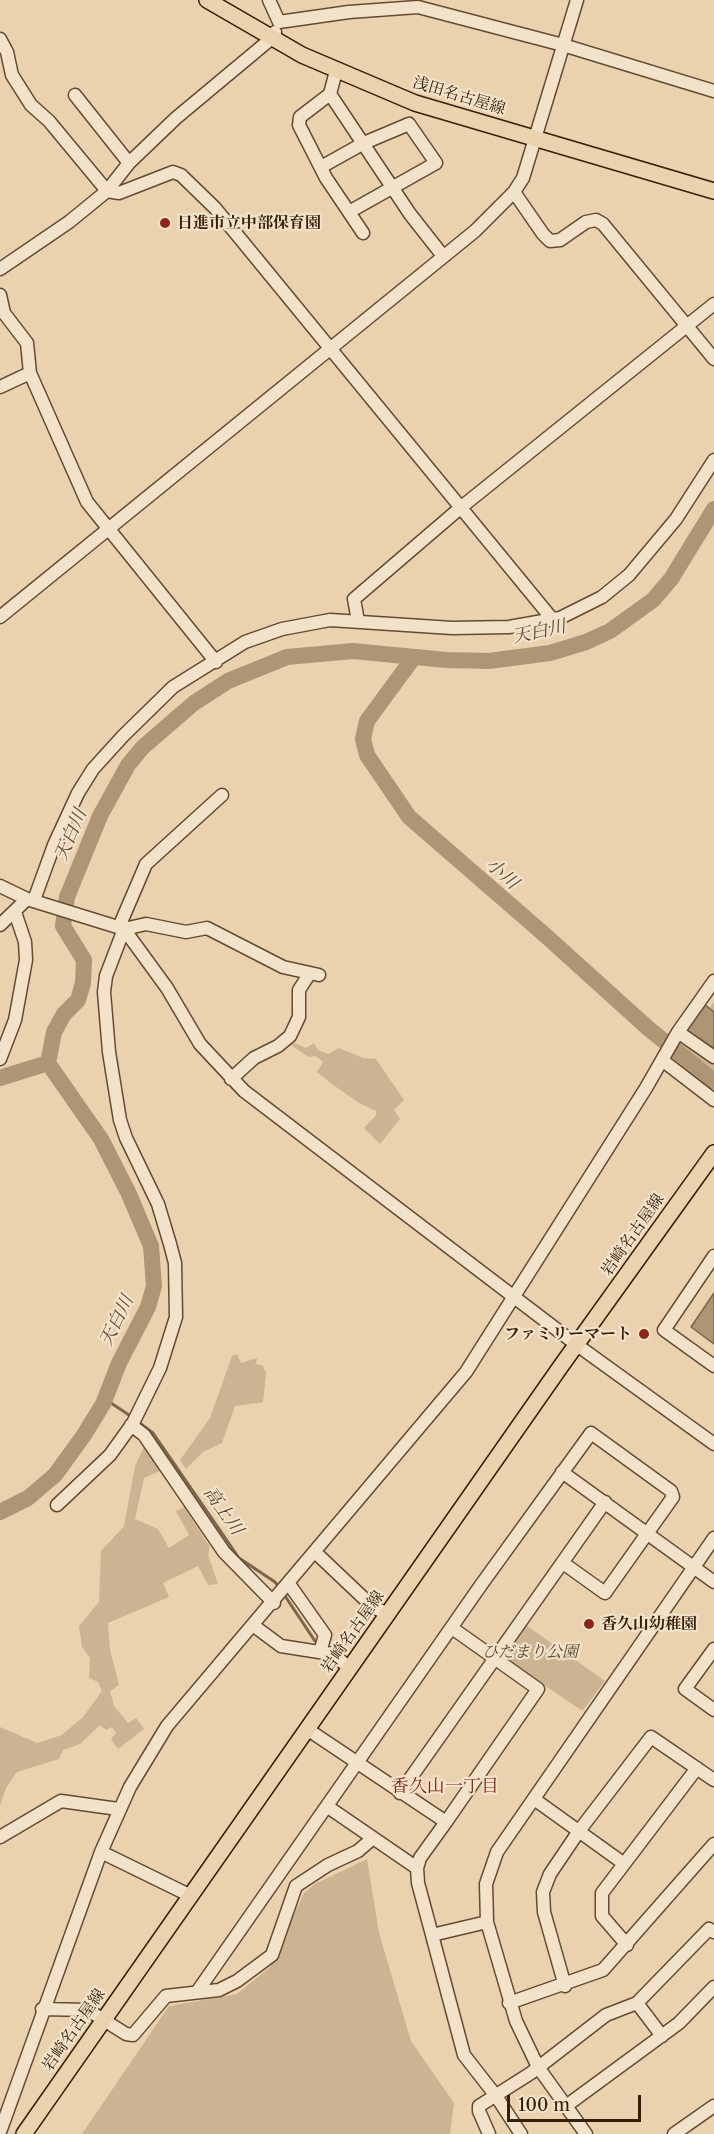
<!DOCTYPE html>
<html>
<head>
<meta charset="utf-8">
<style>
	body { margin:0 }
	#map { position:relative; width:714px; height:2134px; overflow:hidden; background:#ebd2ae; font-family:"Libre Caslon Text",serif }
	canvas { display:block }
	.scale { position:absolute; left:507px; top:2095px; width:134px; height:27px; box-sizing:border-box; border:3px solid #361e08; border-top:0; padding-left:8px; font-size:18px; line-height:21px; white-space:nowrap; color:#361e08; -webkit-text-stroke:4px #f2e2ca; paint-order:stroke }
</style>
</head>
<body>
<div id="map">
<canvas width="714" height="2134"></canvas>
<div class="scale">100 m</div>
</div>
<script>
const g = document.querySelector('canvas').getContext('2d');
g.lineJoin = 'round';
function paint(path, color) {
  g.fillStyle = color;
  g.fill(path, 'evenodd');
}
function toPath(rows) {
  const path = new Path2D();
  for (const r of rows) {
    path.moveTo(r[0], r[1]);
    for (let i = 2; i < r.length; i += 2) path.lineTo(r[i], r[i + 1]);
  }
  return path;
}
function strokePath(path, color, width, dash) {
  g.strokeStyle = color;
  g.lineWidth = width;
  g.lineCap = dash ? 'butt' : 'round';
  g.setLineDash(dash || []);
  g.stroke(path);
}
function label(font, color, halo, rows, align = 'center') {
  g.font = font + ' "Libre Caslon Text","Noto Serif JP",serif';
  g.lineWidth = 4.5;
  g.setLineDash([]);
  g.textBaseline = 'middle';
  g.strokeStyle = halo;
  g.fillStyle = color;
  for (const [text, x, y, turn = 0] of rows) {
    g.save();
    g.translate(x, y);
    g.rotate((+turn || 0) * Math.PI / 180);
    g.textAlign = isNaN(turn) ? turn : align;
    if (halo) g.strokeText(text, 0, 0);
    g.fillText(text, 0, 0);
    g.restore();
  }
}
paint(toPath([
	[714,1002,714,1074,677,1046],
	[294,1043,306,1048,314,1043,318,1050,328,1054,339,1048,363,1058,376,1059,404,1100,394,1110,400,1119,380,1144,364,1128,376,1115,376,1111,359,1103,329,1082,317,1072,323,1062,315,1056,309,1057,301,1052,291,1045],
	[237,1354,241,1363,257,1358,256,1364,263,1366,266,1373,263,1402,235,1406,222,1443,203,1452,186,1469,180,1460,210,1418,232,1356],
	[144,1447,160,1471,144,1478,135,1519,158,1529,169,1548,189,1535,176,1511,184,1507,210,1547,208,1555,218,1584,208,1585,198,1566,163,1583,169,1597,108,1623,110,1650,119,1685,110,1691,114,1706,128,1723,136,1718,144,1729,118,1749,111,1739,116,1733,112,1727,106,1730,100,1725,80,1744,63,1750,59,1759,17,1772,6,1788,0,1806,0,1727,37,1743,62,1735,83,1717,102,1691,98,1682,89,1678,90,1658,82,1647,79,1626,99,1602,101,1551,124,1526,135,1466],
	[523,1623,605,1681,584,1709,581,1710,504,1658,503,1656],
	[367,1859,379,1933,411,2041,454,2103,450,2134,82,2134,169,2006,237,1994,270,1967,304,1893,315,1884]
]), '#ccb392');
const water = toPath([
	[704,1004,714,1012,714,1052,686,1031,704,1004],
	[714,1293,714,1344,691,1327,714,1293]
]);
paint(water, '#ad9576');
strokePath(water, '#7d654a', 1.5);
strokePath(toPath([
	[105,1399,132,1417],
	[137,1421,153,1433,239,1558,275,1582,279,1587],
	[283,1593,315,1641]
]), '#7d654a', 3);
strokePath(toPath([
	[414,657,367,721,363,739,367,755,409,817,545,935,649,1029,714,1081],
	[0,1078,48,1063],
	[0,1512,28,1498,55,1475,84,1435,103,1404,119,1363,148,1307,154,1286,151,1246,128,1192,101,1139,48,1063,54,1032,64,1014,78,1000,83,983,84,960,63,926,67,897,100,816,128,765,143,747,194,703,228,681,287,657,353,651,446,660,489,661,550,653,586,642,610,631,653,600,671,579,714,509]
]), '#ad9576', 16);
const minor = toPath([
	[269,0,279,22,349,12,418,7,563,45,714,91],
	[0,39,7,52,12,75,31,105,49,121,107,191,119,193,173,172,181,175,215,208,553,620],
	[336,71,330,94,300,117,299,125,326,178,363,233],
	[330,94,410,214,443,256],
	[75,95,129,163],
	[321,167,364,143,409,124,436,163,349,212],
	[514,192,543,234,550,241,560,240,586,222,596,220,603,224,714,359],
	[0,269,69,222,107,191,129,163,176,118,272,38,275,32],
	[0,295,4,313,27,343,30,373,87,502,216,662],
	[0,387,30,373],
	[0,617,475,231,514,192,523,178,577,0],
	[358,621,354,599,459,509,714,304],
	[0,886,27,899,124,929,167,988,200,1044,244,1091,577,1345,714,1444],
	[34,900,54,845,78,793,93,769,123,736,173,687,245,642,282,629,330,620,452,628,509,627,560,618,602,597,629,575,676,519,714,460],
	[0,925,27,899],
	[119,927,146,864,222,795],
	[678,1032,714,1057],
	[0,1059,15,1020,26,960,25,942,15,912],
	[662,1060,714,1100],
	[231,1079,254,1058,278,1046,290,1036,299,1017,299,990,310,973],
	[714,1256,664,1330,714,1366],
	[131,1425,144,1435,224,1552,274,1603],
	[562,1472,714,1582],
	[57,1505,110,1455,133,1423,160,1368,176,1317,175,1263,170,1244,158,1204,126,1138,120,1120,109,1052,104,992,106,976,124,929,146,924,186,932,207,928,283,967,319,975],
	[316,1553,373,1607,388,1614],
	[289,1584,325,1635,320,1652],
	[254,1626,281,1646,332,1654,350,1668],
	[714,1649,685,1689,714,1710],
	[307,1729,446,1822,420,1858,417,1868,418,1883,432,1935,487,1922],
	[400,1793,605,1502],
	[534,1799,623,1863],
	[328,1807,417,1868],
	[446,1822,538,1689,452,1628],
	[0,1837,61,1801,118,1809],
	[101,1852,191,1896],
	[432,1935,464,2055,496,2096,521,2134],
	[627,1945,602,1916,602,1893,697,1768],
	[565,1986,544,1912,543,1892,550,1874,579,1831,651,1737,714,1780],
	[197,1992,481,1585,591,1433,671,1491,673,1497,605,1593,563,1563],
	[509,2003,603,1970,714,1844],
	[637,2003,662,2036],
	[42,2009,88,2010,126,2034,133,2035,166,1996,219,1990,237,1981,272,1955,296,1886,328,1865,358,1851,373,1838],
	[566,2106,679,2023,714,1987],
	[0,2132,101,1852,130,1787,167,1726,466,1372,646,1088,678,1032,714,981],
	[489,2134,479,2111,479,2106,531,2073,606,2015,637,2003,709,1929,714,1932],
	[586,2134,538,2067,516,2021,487,1922,486,1884,497,1852,714,1538],
	[674,2134,714,2106]
]);
const major = toPath([
	[207,0,302,55,415,103,714,191],
	[24,2134,561,1366,714,1153]
]);
strokePath(minor, '#634b32', 15);
strokePath(major, '#361e08', 18);
strokePath(minor, '#f2e2ca', 12);
strokePath(major, '#ebd2ae', 15);
for (const [x, y, r, color] of [
	[165,223,6,"#8f2418"],
	[644,1334,6,"#8f2418"],
	[589,1624,6,"#8f2418"]
]) {
  const dot = new Path2D();
  dot.arc(x, y, r, 0, 2 * Math.PI);
  g.fillStyle = color;
  g.fill(dot);
  strokePath(dot, '#f2e2ca', 2);
}
label('16px', '#361e08', '#f2e2ca', [
	["浅田名古屋線",459,96,17],
	["岩崎名古屋線",633,1235,-55],
	["岩崎名古屋線",353,1632,-55],
	["岩崎名古屋線",74,2030,-55]
]);
label('bold 16px', '#361e08', '#f2e2ca', [
	["日進市立中部保育園",177,223],
	["ファミリーマート",632,1334,"right"],
	["香久山幼稚園",601,1624]
], 'left');
label('italic 16px', '#5c432a', '#f2e2ca', [
	["ひだまり公園",530,1652]
]);
label('italic 18px', '#60482e', '#f2e2ca', [
	["天白川",539,632,-12],
	["天白川",71,835,-67],
	["小川",502,874,41],
	["天白川",117,1321,-64],
	["高上川",223,1511,55]
]);
label('18px', '#7a1f14', '#f2e2ca', [
	["香久山一丁目",445,1787]
]);
</script>
</body>
</html>
